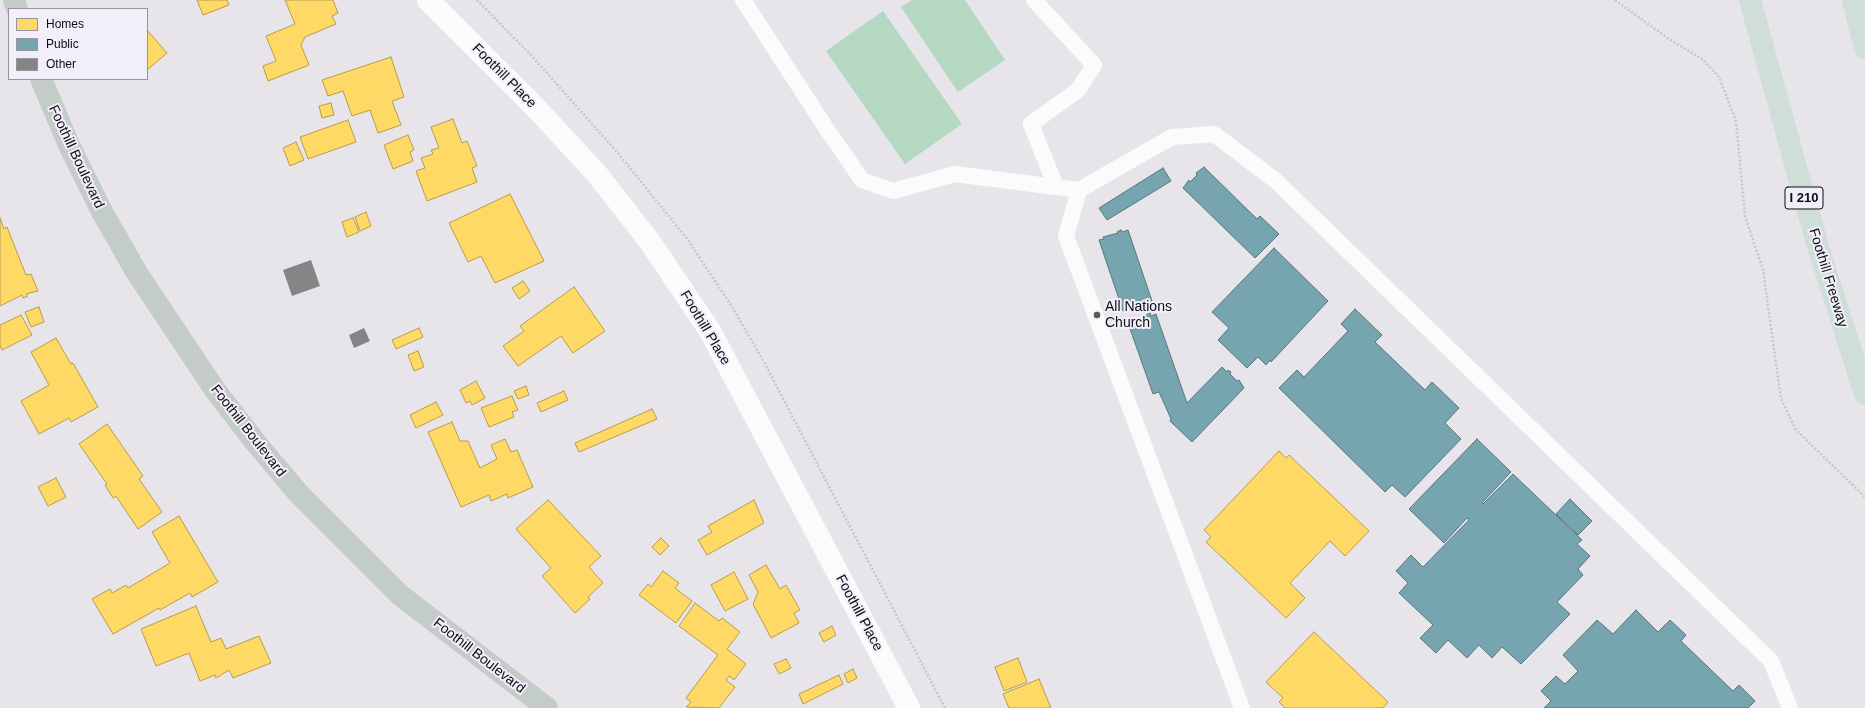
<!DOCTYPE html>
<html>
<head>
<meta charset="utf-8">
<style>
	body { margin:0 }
	#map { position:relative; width:1865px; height:708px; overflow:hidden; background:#e7e5ea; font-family:Arial,sans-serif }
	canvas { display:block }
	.legend { position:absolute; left:8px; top:8px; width:140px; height:72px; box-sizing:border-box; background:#f3effa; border:1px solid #97949c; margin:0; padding:5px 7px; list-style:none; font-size:12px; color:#0d0c0f }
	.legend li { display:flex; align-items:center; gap:8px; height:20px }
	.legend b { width:20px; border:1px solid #97949c }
</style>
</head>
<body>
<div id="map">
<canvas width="1865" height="708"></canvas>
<ul class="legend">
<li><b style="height:11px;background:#ffd966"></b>Homes</li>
<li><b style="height:11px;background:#76a5af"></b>Public</li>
<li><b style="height:11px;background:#858487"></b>Other</li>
</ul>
</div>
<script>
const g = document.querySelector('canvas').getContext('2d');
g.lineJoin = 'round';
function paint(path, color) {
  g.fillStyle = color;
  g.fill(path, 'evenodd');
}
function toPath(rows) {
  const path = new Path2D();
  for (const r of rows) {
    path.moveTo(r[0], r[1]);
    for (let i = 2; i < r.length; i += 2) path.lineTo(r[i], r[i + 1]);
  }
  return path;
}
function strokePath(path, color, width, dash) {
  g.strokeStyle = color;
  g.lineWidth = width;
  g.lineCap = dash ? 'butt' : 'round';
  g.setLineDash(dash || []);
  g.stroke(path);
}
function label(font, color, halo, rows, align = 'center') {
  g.font = font + ' Arial,sans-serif';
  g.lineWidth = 4;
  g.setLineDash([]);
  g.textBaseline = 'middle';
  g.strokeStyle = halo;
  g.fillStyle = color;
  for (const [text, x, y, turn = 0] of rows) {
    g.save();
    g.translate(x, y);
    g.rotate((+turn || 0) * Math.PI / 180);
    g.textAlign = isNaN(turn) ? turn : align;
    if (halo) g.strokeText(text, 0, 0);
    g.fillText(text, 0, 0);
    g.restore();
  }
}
paint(toPath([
	[912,0,965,0,1005,60,958,92,901,7],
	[883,11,962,124,905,164,826,51]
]), '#b4d8c1');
const homes = toPath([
	[197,0,227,0,229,5,203,15,197,0],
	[285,0,333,0,338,13,332,16,336,24,305,37,301,45,309,65,268,81,263,66,276,61,266,36,295,24,285,0],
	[147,30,167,53,147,70,147,30],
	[391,57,404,97,392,101,401,125,378,133,370,110,352,116,343,91,328,96,322,80,391,57],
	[331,103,334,115,322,118,319,106,331,103],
	[453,119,462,143,467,141,477,166,472,168,477,182,427,201,416,171,425,168,421,158,433,154,431,150,439,148,431,127,453,119],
	[348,120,356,142,308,159,300,137,348,120],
	[408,135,414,150,410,152,413,161,393,169,384,145,408,135],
	[296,142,304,160,290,166,283,148,296,142],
	[510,194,544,261,495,283,481,256,468,262,449,223,510,194],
	[366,212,371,226,360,231,355,217,366,212],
	[0,218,4,229,7,227,26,275,31,274,38,291,26,294,28,296,23,298,22,295,0,306,0,218],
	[353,218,359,232,347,237,342,222,353,218],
	[523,281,530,291,519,299,512,288,523,281],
	[574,287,605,331,573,353,561,336,518,366,503,346,524,331,520,326,574,287],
	[39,307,44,322,31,327,25,312,39,307],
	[21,315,32,335,2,350,0,345,0,325,21,315],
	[419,328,423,337,396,349,392,340,419,328],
	[56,338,71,364,73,363,98,407,71,422,69,418,39,434,21,401,49,385,31,352,56,338],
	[418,351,424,367,414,371,408,355,418,351],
	[476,381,485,398,472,405,470,401,466,403,460,390,476,381],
	[526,386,529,395,518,399,514,391,526,386],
	[564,391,568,400,541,412,537,403,564,391],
	[512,396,518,410,512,412,514,417,489,427,481,408,512,396],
	[436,402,443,415,416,428,410,415,436,402],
	[652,409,657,419,579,452,575,443,652,409],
	[452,422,460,441,468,441,480,468,497,459,491,445,505,439,511,452,517,450,533,487,508,498,507,494,491,501,489,495,461,507,428,432,452,422],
	[107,424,143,476,139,479,162,512,138,529,116,496,113,498,105,485,107,484,79,444,107,424],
	[1279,451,1286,458,1289,455,1369,531,1345,556,1330,541,1290,583,1305,598,1286,618,1206,542,1211,537,1204,530,1279,451],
	[56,478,66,497,48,506,38,487,56,478],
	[548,500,601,556,589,567,603,583,588,597,590,599,575,613,542,576,551,568,516,529,548,500],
	[754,500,764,523,707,555,698,540,712,532,708,526,754,500],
	[179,516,218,582,192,597,190,593,160,610,159,608,113,634,92,599,110,589,112,593,126,585,128,588,170,563,152,532,179,516],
	[661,538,669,546,660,555,652,547,661,538],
	[766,565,780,589,786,585,800,610,794,613,799,623,771,638,753,604,758,592,749,575,766,565],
	[663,571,679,583,675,588,692,601,676,623,639,595,648,584,651,587,663,571],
	[734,572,748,599,725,611,711,585,734,572],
	[695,603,719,621,722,618,740,632,727,649,746,664,734,680,729,676,726,680,735,687,719,708,686,707,691,702,686,698,718,655,679,626,695,603],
	[196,606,211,642,221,638,226,649,259,636,271,663,233,678,229,670,216,678,215,675,200,681,189,653,156,666,141,629,196,606],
	[832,626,836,635,824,642,819,633,832,626],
	[1314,632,1388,702,1383,708,1285,708,1279,702,1283,698,1266,682,1314,632],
	[1018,658,1027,682,1004,691,995,667,1018,658],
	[786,659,791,668,779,674,774,664,786,659],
	[853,669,857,678,848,683,844,674,853,669],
	[839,675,843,684,803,704,799,694,839,675],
	[1039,679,1051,708,1009,708,1003,694,1039,679]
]);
paint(homes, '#ffd966');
strokePath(homes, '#b69c4c', 1);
const public = toPath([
	[1204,167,1257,219,1260,216,1279,234,1255,258,1183,188,1189,180,1190,182,1197,175,1196,173,1204,167],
	[1163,168,1171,181,1107,220,1099,208,1163,168],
	[1121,230,1122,232,1128,230,1152,301,1123,311,1099,240,1104,239,1103,237,1118,233,1117,232,1121,230],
	[1274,248,1328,301,1271,362,1270,360,1266,365,1258,357,1247,368,1218,340,1229,328,1212,312,1274,248],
	[1355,309,1382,335,1375,342,1425,390,1432,382,1459,408,1445,423,1461,439,1405,497,1392,485,1385,492,1279,388,1297,370,1304,377,1348,331,1341,324,1355,309],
	[1150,313,1151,316,1156,314,1187,403,1222,367,1227,372,1228,370,1231,372,1230,374,1237,381,1239,380,1244,388,1192,442,1170,421,1171,419,1159,392,1153,394,1128,323,1137,318,1137,320,1147,317,1146,315,1150,313],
	[1477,439,1511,472,1482,503,1483,504,1513,474,1582,540,1577,544,1590,556,1578,569,1583,575,1557,602,1570,614,1521,664,1502,647,1492,658,1479,645,1467,658,1448,640,1436,653,1420,638,1433,625,1399,593,1408,583,1396,571,1411,555,1423,567,1469,520,1467,518,1444,543,1409,509,1477,439],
	[1570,499,1592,521,1578,535,1556,514,1570,499],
	[1636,610,1658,632,1670,620,1686,635,1681,641,1733,691,1739,685,1755,701,1748,708,1544,708,1551,701,1541,691,1556,676,1565,684,1578,671,1563,655,1597,620,1613,634,1636,610]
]);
paint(public, '#76a5af');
strokePath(public, '#56777f', 1);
paint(toPath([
	[311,260,320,286,292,296,283,270],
	[364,328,370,341,354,348,349,335]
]), '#858487');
strokePath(toPath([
	[477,0,530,54,617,152,688,240,731,305,765,364,945,708],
	[1615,0,1666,37,1702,59,1719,77,1736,121,1745,216,1763,270,1781,399,1796,430,1865,497]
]), '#c6c6c7', 2.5, [2, 2]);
strokePath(toPath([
	[743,0,828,131,862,180,893,191,955,174,1079,190],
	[1034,0,1094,65,1078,90,1031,124,1056,187],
	[1242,708,1066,236,1079,190,1172,137,1214,134,1276,181,1771,661,1790,708]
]), '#fbfbfc', 16);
strokePath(toPath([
	[428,0,535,107,597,174,650,242,710,331,909,708]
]), '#fbfbfc', 22);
strokePath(toPath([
	[14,0,17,9],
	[41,79,69,145,101,210,137,273,215,390,256,443,299,494,400,595,547,708]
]), '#c4ccc8', 22);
strokePath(toPath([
	[1750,0,1818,247,1865,394],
	[1853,0,1865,48]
]), '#cfded6', 22);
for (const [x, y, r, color] of [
	[1097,315,4,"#59585c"]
]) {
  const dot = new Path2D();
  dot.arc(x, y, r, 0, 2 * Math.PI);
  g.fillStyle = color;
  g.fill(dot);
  strokePath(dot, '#f3effa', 1.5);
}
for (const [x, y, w] of [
	[1804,198,38]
]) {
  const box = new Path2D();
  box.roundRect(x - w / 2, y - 11, w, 22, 3);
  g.fillStyle = '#f3effa';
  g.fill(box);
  strokePath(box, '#0d0c0f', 1);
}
label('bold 13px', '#0d0c0f', null, [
	["I 210",1804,198]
]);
label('14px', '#0d0c0f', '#f3effa', [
	["Foothill Place",504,76,45],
	["Foothill Boulevard",76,157,65],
	["Foothill Freeway",1828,278,73],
	["Foothill Place",705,328,59],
	["Foothill Boulevard",248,431,52],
	["Foothill Place",859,613,62],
	["Foothill Boulevard",479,656,38]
]);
label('14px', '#0d0c0f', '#f3effa', [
	["All Nations",1105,307],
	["Church",1105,323]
], 'left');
</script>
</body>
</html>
